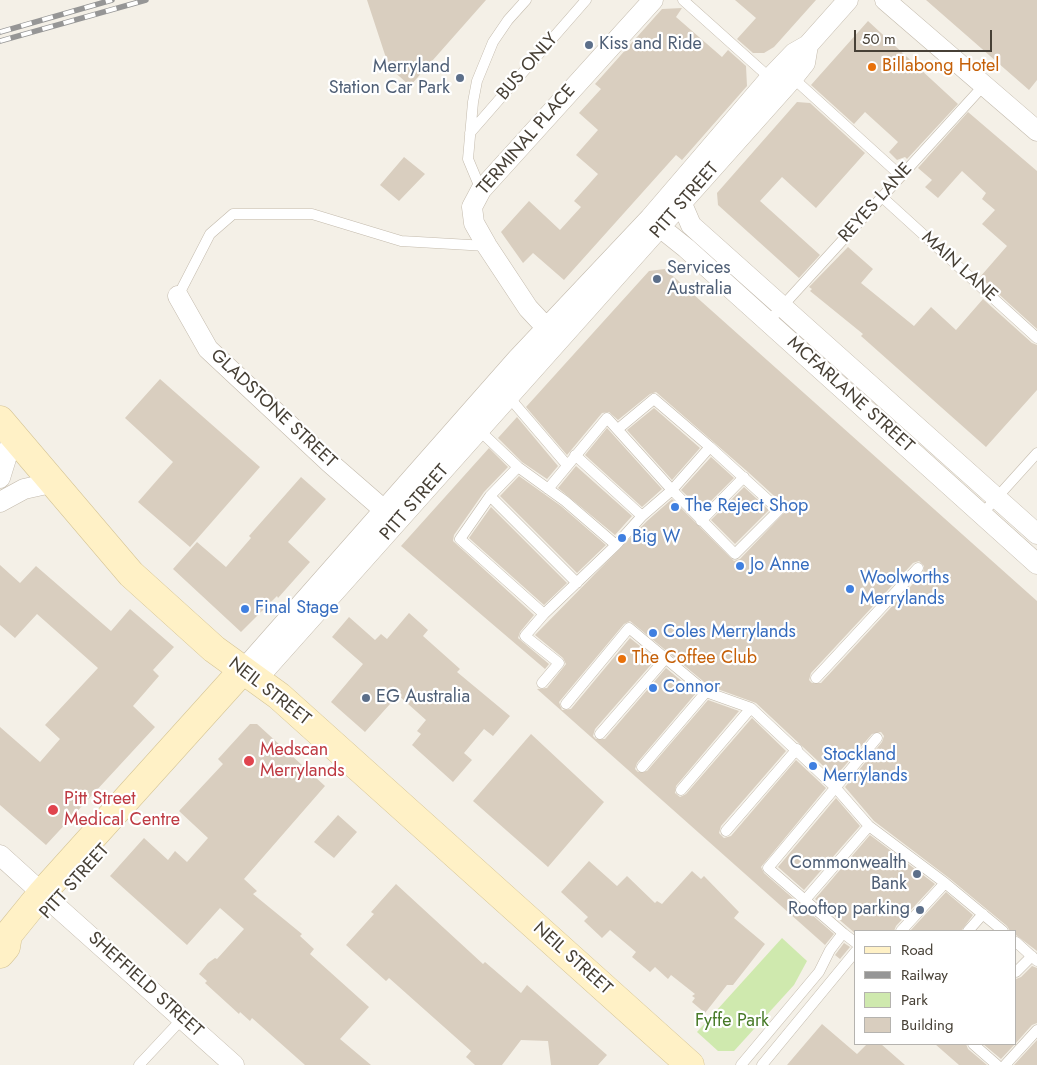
<!DOCTYPE html>
<html>
<head>
<meta charset="utf-8">
<style>
	body { margin:0 }
	#map { position:relative; width:1037px; height:1065px; overflow:hidden; background:#f4f0e7; font-family:Jost,sans-serif }
	canvas { display:block }
	.legend { position:absolute; left:854px; top:930px; width:162px; height:115px; box-sizing:border-box; background:#fff; border:1px solid #b5b3af; margin:0; padding:6px 9px; list-style:none; font-size:15px; color:#474036 }
	.legend li { display:flex; align-items:center; gap:10px; height:25px }
	.legend b { width:25px; border:1px solid #b5b3af }
	.scale { position:absolute; left:854px; top:30px; width:138px; height:22px; box-sizing:border-box; border:2px solid #474036; border-top:0; padding-left:6px; font-size:15px; line-height:18px; white-space:nowrap; color:#474036; -webkit-text-stroke:4px #fff; paint-order:stroke }
</style>
</head>
<body>
<div id="map">
<canvas width="1037" height="1065"></canvas>
<ul class="legend">
<li><b style="height:6px;background:#fff1c6"></b>Road</li>
<li><b style="height:6px;background:#969696"></b>Railway</li>
<li><b style="height:14px;background:#cfe9ae"></b>Park</li>
<li><b style="height:14px;background:#d9cebf"></b>Building</li>
</ul>
<div class="scale">50 m</div>
</div>
<script>
const g = document.querySelector('canvas').getContext('2d');
g.lineJoin = 'round';
function paint(path, color) {
  g.fillStyle = color;
  g.fill(path, 'evenodd');
}
function toPath(rows) {
  const path = new Path2D();
  for (const r of rows) {
    path.moveTo(r[0], r[1]);
    for (let i = 2; i < r.length; i += 2) path.lineTo(r[i], r[i + 1]);
  }
  return path;
}
function strokePath(path, color, width, dash) {
  g.strokeStyle = color;
  g.lineWidth = width;
  g.lineCap = dash ? 'butt' : 'round';
  g.setLineDash(dash || []);
  g.stroke(path);
}
function label(font, color, halo, rows, align = 'center') {
  g.font = font + ' Jost,sans-serif';
  g.lineWidth = 4.5;
  g.setLineDash([]);
  g.textBaseline = 'middle';
  g.strokeStyle = halo;
  g.fillStyle = color;
  for (const [text, x, y, turn = 0] of rows) {
    g.save();
    g.translate(x, y);
    g.rotate((+turn || 0) * Math.PI / 180);
    g.textAlign = isNaN(turn) ? turn : align;
    if (halo) g.strokeText(text, 0, 0);
    g.fillText(text, 0, 0);
    g.restore();
  }
}
paint(toPath([
	[782,938,807,961,794,985,734,1051,718,1051,697,1032]
]), '#cfe9ae');
paint(toPath([
	[367,0,486,0,410,86,389,67],
	[735,0,816,0,774,47,764,53,753,53,737,39,756,18],
	[926,0,1037,0,1037,80,1029,90],
	[682,8,676,17,722,57,728,50,746,66,747,86,682,160,676,155,564,280,533,253,523,263,501,232,529,201,560,230,581,207,574,201,598,174,576,155,598,130,579,113,601,89,595,84,662,9],
	[868,21,958,104,907,159,905,157,897,160,889,152,898,142,865,112,854,124,811,85],
	[797,102,810,103,865,153,816,208,782,177,760,201,820,255,799,278,718,205,717,193],
	[968,112,1037,171,1037,329,980,277,1007,246,982,224,995,210,982,199,986,193,962,171,938,198,925,187,932,180,918,168],
	[404,157,425,174,399,201,380,185],
	[848,247,873,269,861,283,914,326,931,307,956,330,983,299,1032,343,1037,345,1037,390,986,447,861,336,863,334,810,291,812,289,809,287],
	[665,269,1037,601,1037,951,1016,935,1016,931,1010,931,1007,926,949,878,874,821,845,787,882,742,884,736,881,732,872,734,835,777,756,703,709,686,630,621,624,624,559,702,562,710,571,709,630,638,656,659,595,729,593,736,596,739,605,739,666,668,696,693,637,763,635,769,638,772,647,771,708,700,739,711,676,786,675,793,680,797,686,794,752,718,786,751,721,826,719,833,724,838,731,836,796,760,826,788,761,867,764,873,834,934,825,945,537,689,547,688,566,664,563,658,535,635,647,521,672,499,734,561,740,559,785,512,784,505,748,472,656,392,650,394,618,420,609,412,602,413,567,455,526,407,649,271],
	[919,561,924,566,923,573,821,683,812,683,809,680,811,673,913,563],
	[160,379,260,467,190,547,138,502,173,462,125,418],
	[654,408,700,448,672,480,627,430],
	[517,417,558,466,547,479,522,462,498,438],
	[607,428,662,489,642,507,585,455],
	[489,448,508,467,484,492,454,535,453,541,534,615,520,632,518,638,549,664,545,669,401,546],
	[711,457,734,478,702,510,681,490],
	[576,466,632,516,615,535,558,488],
	[519,476,561,506,606,545,577,573,500,496],
	[301,477,326,499,288,542,310,562,278,598,277,596,241,632,173,569,197,542,226,567,251,538,249,536],
	[744,487,769,510,735,544,711,520],
	[491,507,567,583,544,605,469,538],
	[0,565,20,583,36,566,111,631,130,609,174,647,153,670,159,676,133,706,155,727,46,845,0,805,0,727,40,762,60,739,45,725,98,668,37,614,15,638,0,625],
	[409,613,428,630,423,636,460,669,457,672,510,716,493,736,484,729,464,753,472,760,453,782,412,745,421,734,417,731,426,720,398,695,365,732,331,702,363,664,332,637,349,617,375,640,381,634,387,639],
	[250,724,257,724,325,786,244,879,257,891,253,894,302,934,300,936,314,949,310,954,369,1007,340,1039,371,1065,305,1065,252,1018,250,1021,240,1012,239,1014,205,983,207,981,199,974,208,963,215,958,217,959,244,929,220,908,187,945,110,876,144,838,168,860,175,851,187,862,208,838,179,811,223,764,218,759],
	[531,734,604,802,548,867,473,801],
	[836,798,860,826,804,890,778,867],
	[338,815,357,832,334,858,314,842],
	[870,835,935,884,896,926,894,931,856,931,856,934,815,899],
	[589,861,617,886,627,876,655,903,657,901,662,904,692,871,701,879,704,876,739,912,734,918,765,944,733,985,727,985,705,1013,692,1002,695,998,692,996,695,994,671,975,668,979,655,967,650,972,632,957,636,952,610,930,602,938,584,921,588,917,561,892],
	[396,884,483,964,485,962,521,993,527,985,607,1055,598,1065,551,1065,548,1041,521,1040,502,1065,475,1065,466,1057,471,1051,389,978,386,981,346,945,374,914,371,912],
	[946,892,973,915,961,931,910,931],
	[844,943,850,947,840,959,835,955],
	[1032,966,1037,968,1037,1023,1032,1025,1016,1043,1016,979,1021,977],
	[822,1024,857,1054,867,1044,881,1044,905,1065,787,1065],
	[1037,1040,1037,1065,1014,1065],
	[935,1044,966,1044,968,1049,987,1065,959,1065],
	[983,1044,1015,1044,1001,1059]
]), '#d9cebf');
const lane = toPath([
	[683,0,770,78],
	[793,78,901,176],
	[470,133,586,0],
	[481,190,468,159,473,102,477,81,493,42,508,20,526,0],
	[882,197,1037,338],
	[178,296,210,234,233,214,312,214,401,241,487,246],
	[768,322,985,84],
	[508,396,567,465],
	[618,429,654,399,710,447],
	[479,430,518,467],
	[710,447,779,510,735,554,672,490,710,447],
	[575,455,642,516],
	[490,496,577,583],
	[982,514,1037,453],
	[701,521,744,477],
	[544,614,616,545],
	[816,678,918,568],
	[542,683,559,663,525,636,544,614,460,539,490,496,518,467,565,501,616,545,642,516,672,490,607,418,548,489],
	[566,704,629,628,706,692,751,708,835,787,869,826,945,883,1003,931],
	[600,734,666,658],
	[642,767,706,692],
	[681,790,751,708],
	[726,831,797,749],
	[805,900,869,826],
	[901,931,945,883],
	[968,931,983,914],
	[843,933,856,943],
	[1016,942,1037,961],
	[1016,972,1032,956],
	[973,1044,997,1065],
	[139,1065,182,1019],
	[741,1065,819,972,830,950,843,933,768,868,877,738],
	[762,1065,856,951],
	[1005,1065,1037,1030]
]);
const street = toPath([
	[885,0,1037,131],
	[682,204,691,225,1037,534],
	[661,228,686,248,1037,564],
	[178,296,208,349,330,463,384,510],
	[555,337,528,308,487,246,474,223,472,207,481,190,653,0],
	[0,478,13,436],
	[0,502,24,489,51,483],
	[243,670,517,359,650,218,770,78,794,53,808,45,848,0],
	[256,680,793,78,805,63,808,45],
	[0,855,42,893],
	[55,905,234,1065]
]);
const secondary = toPath([
	[0,420,131,574,214,649,279,696,690,1065],
	[0,954,6,947,8,935,42,893,243,670]
]);
strokePath(lane, '#c3baac', 11);
strokePath(street, '#c3baac', 21);
strokePath(secondary, '#d5c495', 29);
strokePath(lane, '#fff', 10);
strokePath(street, '#fff', 20);
strokePath(secondary, '#fff1c6', 28);
const rail = toPath([
	[0,32,112,0],
	[0,41,146,0]
]);
strokePath(rail, '#969696', 5.5);
strokePath(rail, '#fff', 4, [11]);
for (const [x, y, r, color] of [
	[589,45,5,"#5c6f8a"],
	[872,67,5,"#e8710a"],
	[460,78,5,"#5c6f8a"],
	[657,279,5,"#5c6f8a"],
	[675,507,5,"#3f7fe0"],
	[622,538,5,"#3f7fe0"],
	[740,566,5,"#3f7fe0"],
	[850,589,5,"#3f7fe0"],
	[245,609,5,"#3f7fe0"],
	[653,633,5,"#3f7fe0"],
	[622,659,5,"#e8710a"],
	[653,688,5,"#3f7fe0"],
	[366,698,5,"#5c6f8a"],
	[249,761,6,"#e0444e"],
	[813,766,5,"#3f7fe0"],
	[53,810,6,"#e0444e"],
	[917,874,5,"#5c6f8a"],
	[920,910,5,"#5c6f8a"]
]) {
  const dot = new Path2D();
  dot.arc(x, y, r, 0, 2 * Math.PI);
  g.fillStyle = color;
  g.fill(dot);
  strokePath(dot, '#fff', 2);
}
label('18px', '#4e5e75', '#fff', [
	["Kiss and Ride",599,45],
	["Merryland",450,68,"right"],
	["Station Car Park",450,89,"right"],
	["Services",667,269],
	["Australia",667,290],
	["EG Australia",376,698],
	["Commonwealth",907,864,"right"],
	["Bank",907,885,"right"],
	["Rooftop parking",910,910,"right"]
], 'left');
label('18px', '#474036', '#fff', [
	["BUS ONLY",528,67,-49],
	["TERMINAL PLACE",527,140,-49],
	["PITT STREET",685,201,-49],
	["REYES LANE",876,203,-48],
	["MAIN LANE",959,267,42],
	["MCFARLANE STREET",850,395,42],
	["GLADSTONE STREET",273,409,43],
	["PITT STREET",415,503,-49],
	["NEIL STREET",269,692,38],
	["PITT STREET",75,882,-48],
	["NEIL STREET",572,959,42],
	["SHEFFIELD STREET",145,985,42]
]);
label('18px', '#c56008', '#fff', [
	["Billabong Hotel",882,67],
	["The Coffee Club",632,659]
], 'left');
label('18px', '#366cbe', '#fff', [
	["The Reject Shop",685,507],
	["Big W",632,538],
	["Jo Anne",750,566],
	["Woolworths",860,579],
	["Merrylands",860,600],
	["Final Stage",255,609],
	["Coles Merrylands",663,633],
	["Connor",663,688],
	["Stockland",823,756],
	["Merrylands",823,777]
], 'left');
label('18px', '#be3a42', '#fff', [
	["Medscan",260,751],
	["Merrylands",260,772],
	["Pitt Street",64,800],
	["Medical Centre",64,821]
], 'left');
label('18px', '#477a27', '#fff', [
	["Fyffe Park",732,1022]
]);
</script>
</body>
</html>
